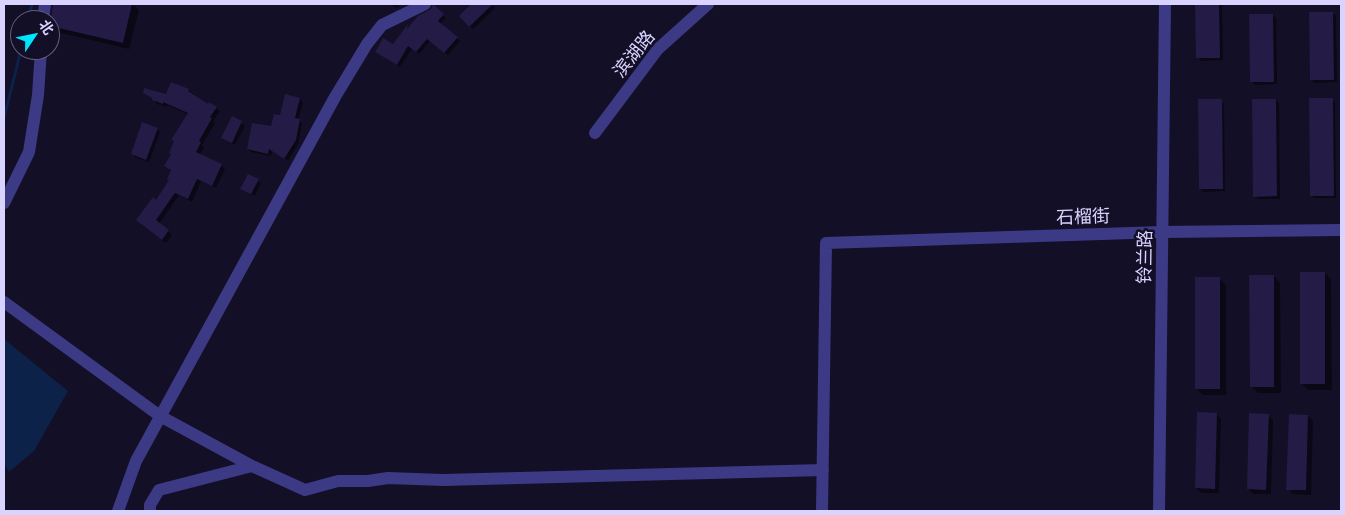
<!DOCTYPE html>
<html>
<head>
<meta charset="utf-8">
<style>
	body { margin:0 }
	#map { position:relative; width:1345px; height:515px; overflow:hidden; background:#130f26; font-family:Lato,"Noto Sans SC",sans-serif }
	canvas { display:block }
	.frame { position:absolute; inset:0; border:5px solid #d9d4ff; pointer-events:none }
	.north { position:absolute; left:10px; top:10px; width:50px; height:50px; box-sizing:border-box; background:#130f26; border:1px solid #625e7d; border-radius:50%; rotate:56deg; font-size:14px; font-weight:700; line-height:20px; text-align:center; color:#d9d4ff }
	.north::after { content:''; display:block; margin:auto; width:18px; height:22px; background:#00e5ff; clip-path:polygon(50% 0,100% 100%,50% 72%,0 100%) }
</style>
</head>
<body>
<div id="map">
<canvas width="1345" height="515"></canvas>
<div class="frame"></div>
<div class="north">北</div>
</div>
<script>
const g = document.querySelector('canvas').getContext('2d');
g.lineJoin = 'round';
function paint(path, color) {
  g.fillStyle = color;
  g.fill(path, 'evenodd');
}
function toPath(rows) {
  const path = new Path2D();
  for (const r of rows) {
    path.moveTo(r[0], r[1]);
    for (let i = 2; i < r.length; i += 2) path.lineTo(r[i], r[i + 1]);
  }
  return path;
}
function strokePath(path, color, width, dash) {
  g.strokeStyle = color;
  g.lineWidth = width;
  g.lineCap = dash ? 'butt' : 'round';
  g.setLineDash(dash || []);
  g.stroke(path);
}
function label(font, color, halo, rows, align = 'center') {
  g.font = font + ' Lato,"Noto Sans SC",sans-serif';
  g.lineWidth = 5;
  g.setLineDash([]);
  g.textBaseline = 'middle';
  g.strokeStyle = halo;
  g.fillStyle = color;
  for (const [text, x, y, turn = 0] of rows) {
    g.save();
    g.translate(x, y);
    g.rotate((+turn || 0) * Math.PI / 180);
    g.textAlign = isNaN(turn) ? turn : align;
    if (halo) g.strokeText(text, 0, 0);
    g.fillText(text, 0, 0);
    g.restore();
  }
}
paint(toPath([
	[4,339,68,391,34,451,9,472,4,463]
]), '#0c2248');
paint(toPath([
	[54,4,132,4,139,10,129,49,57,32,50,26,52,21],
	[389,4,400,4,398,8],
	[473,4,490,4,495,8,473,29,461,16],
	[1196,4,1222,4,1223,60,1201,61,1198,57],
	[434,6,446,18,440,24,460,41,448,55,430,41,419,54,412,48,400,67,376,52,393,46,408,26,410,28,432,10],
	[1332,13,1336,16,1337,82,1314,83,1311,79],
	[1272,15,1276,18,1277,84,1255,85,1252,82],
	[172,84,188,90,208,105,216,108,220,111,213,121,215,123,202,145,204,147,200,155,221,165,225,169,216,188,201,181,192,202,179,195,159,224,172,235,166,243,141,224,170,181,172,171,166,166,188,114,167,105,167,107,157,104,153,99,144,93,167,95],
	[300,99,303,103,298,120,302,123,298,144,288,161,272,151,271,156,251,152,248,149,272,128,281,116],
	[1332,99,1335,103,1336,198,1314,198,1311,195],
	[1276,100,1279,103,1280,199,1258,199,1255,196],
	[1221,101,1224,104,1225,191,1203,192,1200,188],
	[232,118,245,126,235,145,223,138],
	[157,129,160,132,149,162,135,157,132,154],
	[258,180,261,184,255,196,242,188],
	[1325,273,1331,280,1332,390,1309,390,1302,384],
	[1274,276,1280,283,1281,393,1258,393,1251,386],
	[1219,278,1226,285,1226,395,1203,395,1196,388],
	[1216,414,1221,419,1219,493,1201,493,1196,488],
	[1268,415,1273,420,1271,494,1253,494,1248,488],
	[1308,416,1313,421,1311,495,1293,494,1288,489]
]), '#0007');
strokePath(toPath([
	[28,20,32,4],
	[4,118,21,50]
]), '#0c2248', 3);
paint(toPath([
	[53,4,132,4,123,43,50,26],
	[433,4,444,14,438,21,458,37,444,53,427,39,416,52,408,46,397,65,375,52,383,38,393,44,408,24,407,29,418,16,431,9],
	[471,4,493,4,469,27,459,16],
	[1195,4,1219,4,1220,58,1196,58],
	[1309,12,1333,12,1334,80,1310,80],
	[1249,14,1273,14,1274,82,1250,82],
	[171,82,189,89,188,91,208,104,209,102,217,107,210,117,212,118,199,141,201,142,196,152,222,164,212,186,197,179,188,199,175,193,156,220,169,230,162,240,136,220,153,197,156,200,169,180,167,179,171,170,164,166,171,154,169,153,174,141,171,140,188,113,163,102,163,104,152,100,152,98,143,93,144,88,166,94],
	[285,94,300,98,295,118,300,119,296,140,284,159,269,149,268,154,247,149,252,123,271,126,274,114,280,115],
	[1309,98,1333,98,1334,196,1310,196],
	[1198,99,1222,99,1223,189,1199,189],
	[1252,99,1276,99,1277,196,1253,197],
	[232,116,242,121,232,143,221,138],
	[142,122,158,128,146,160,131,154],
	[248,174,259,179,251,194,240,189],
	[1300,272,1325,272,1325,384,1300,384],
	[1249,275,1274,275,1274,387,1250,387],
	[1195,277,1220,277,1220,389,1195,389],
	[1197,412,1217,413,1215,489,1195,488],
	[1249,413,1269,414,1266,490,1247,489],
	[1289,414,1308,415,1306,490,1286,490]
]), '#241b47');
strokePath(toPath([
	[43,20,45,4],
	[595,133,658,49,708,4],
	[4,203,29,152,38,95,41,50],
	[4,302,160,416,252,466,305,490,338,481,368,481,388,478,443,480,823,470],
	[118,511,136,461,335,97,367,44,382,25,425,4],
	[150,511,150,505,159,490,252,466],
	[822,511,826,243,1162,232,1341,230],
	[1159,511,1165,4]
]), '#3d3a85', 12);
label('18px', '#d9d4ff', '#130f26', [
	["滨湖路",634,54,-51],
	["石榴街",1083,217,-2],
	["铃兰路",1145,257,-89]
]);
</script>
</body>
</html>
